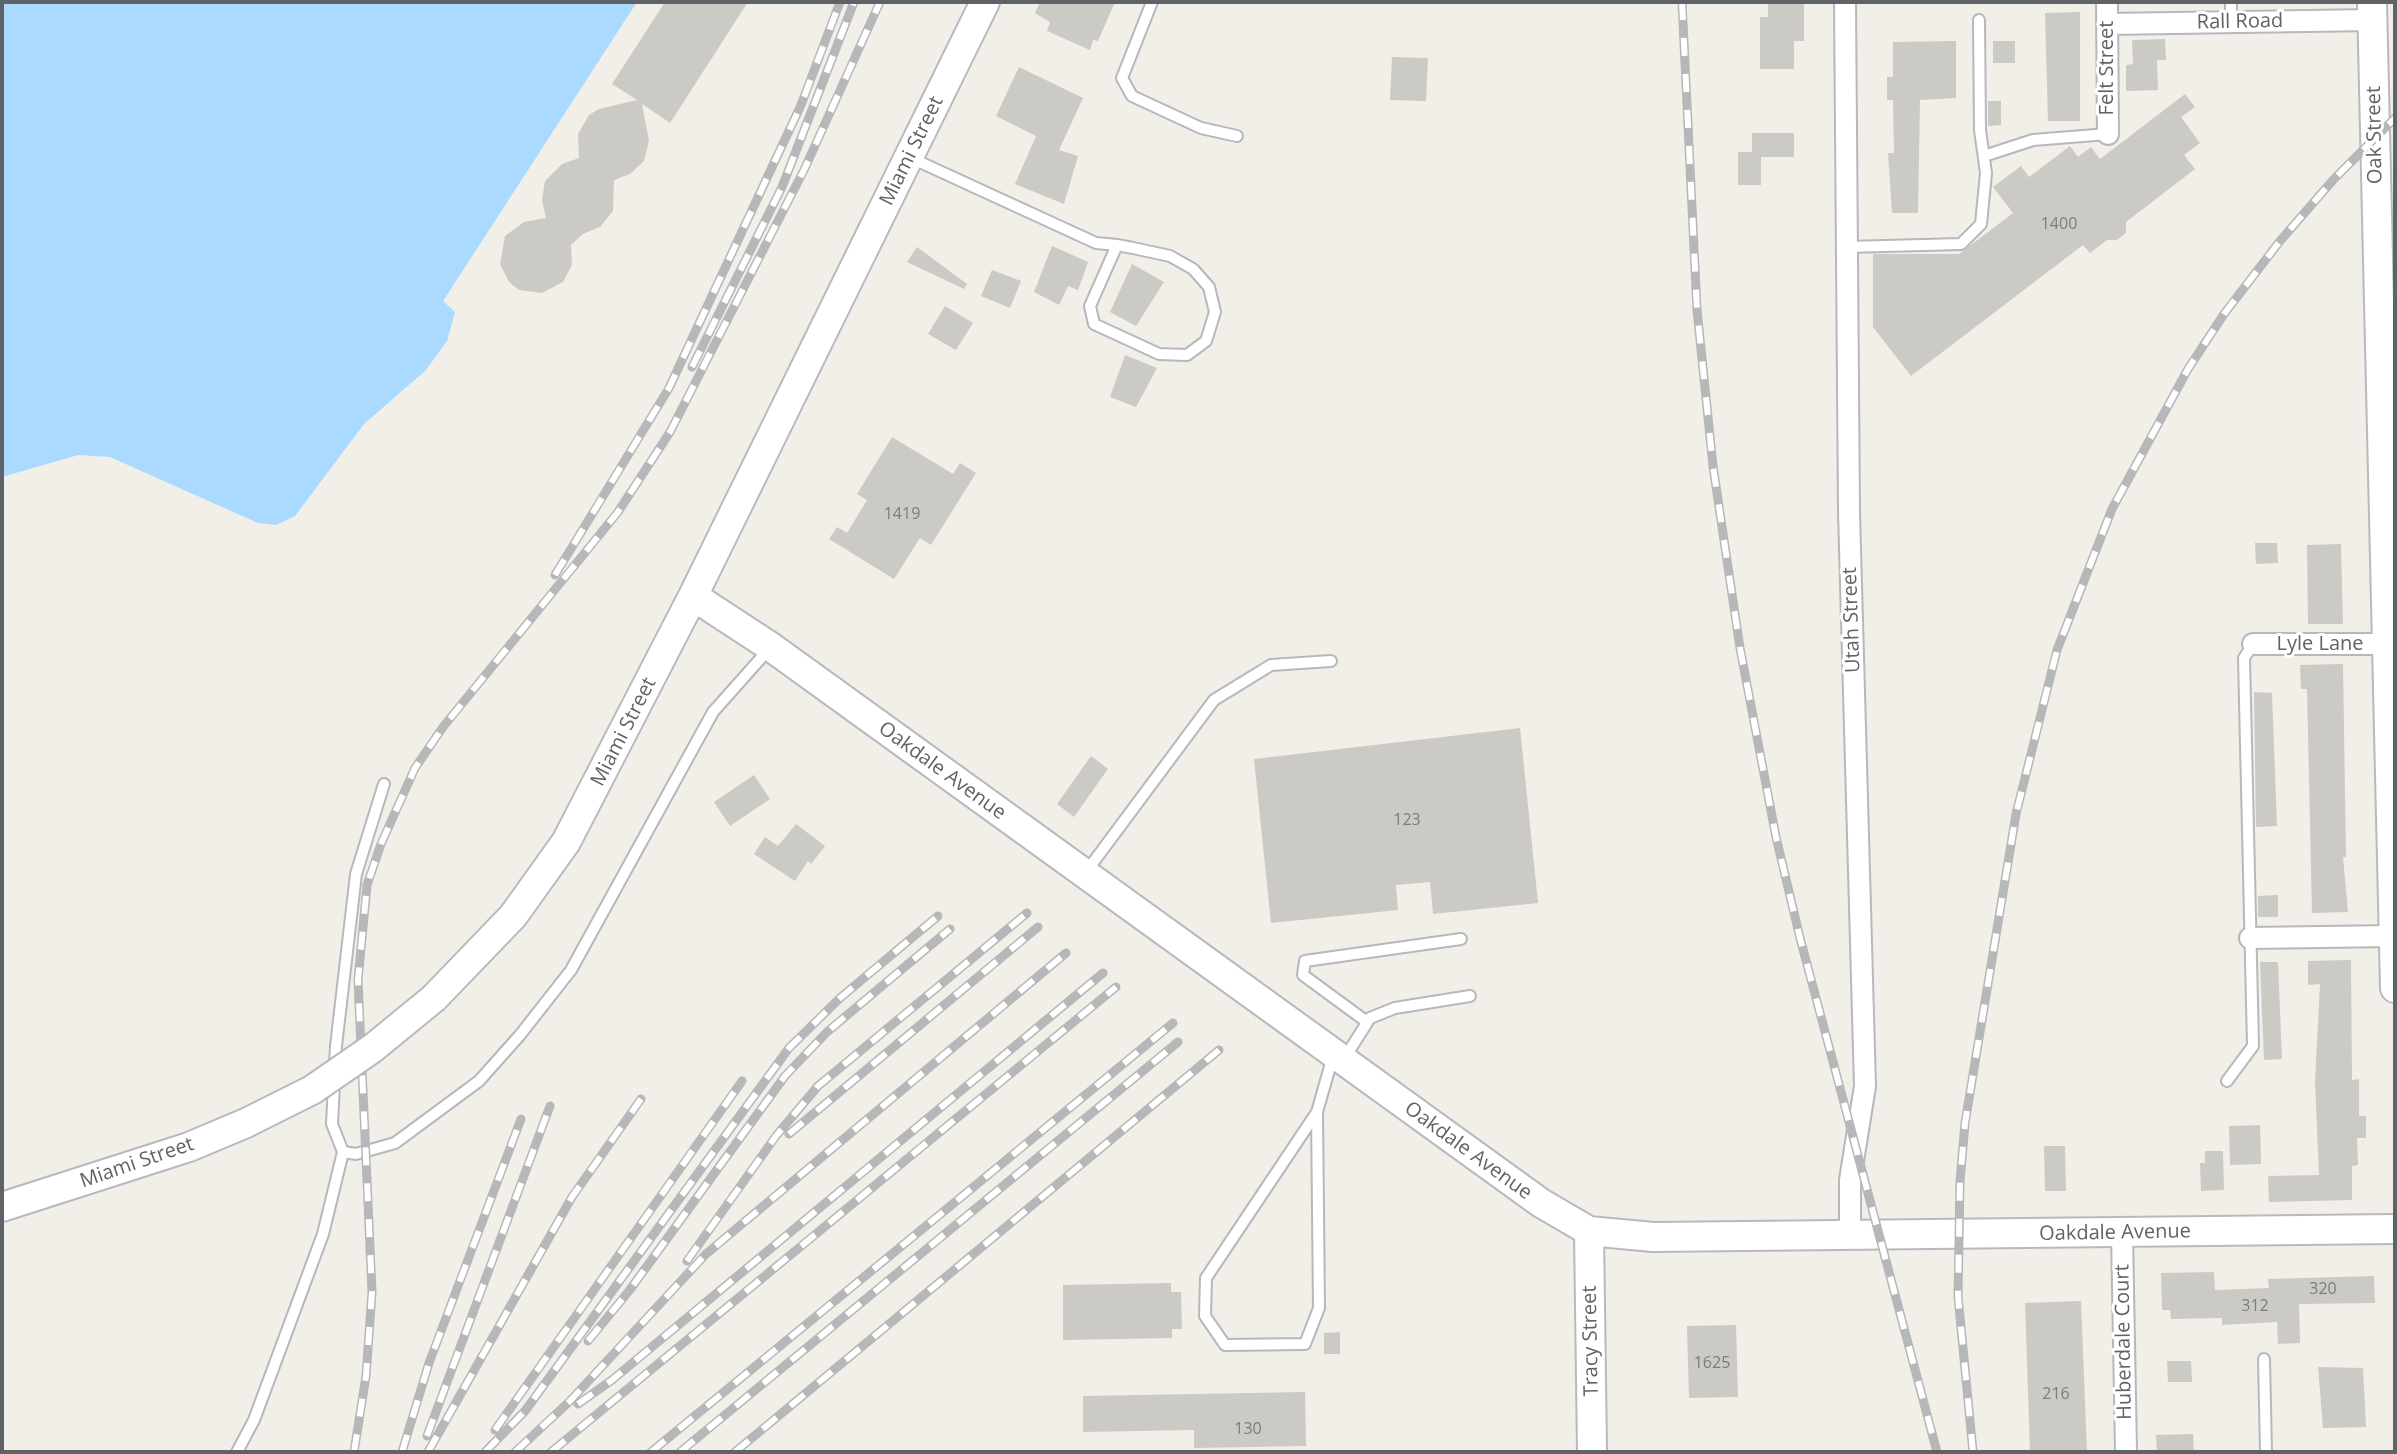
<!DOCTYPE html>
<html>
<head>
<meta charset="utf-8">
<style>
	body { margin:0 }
	#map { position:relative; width:2397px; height:1454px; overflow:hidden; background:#f1efe8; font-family:"Open Sans",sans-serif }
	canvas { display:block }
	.frame { position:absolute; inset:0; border:4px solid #5f6368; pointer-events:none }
</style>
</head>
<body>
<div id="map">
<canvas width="2397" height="1454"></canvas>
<div class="frame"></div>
</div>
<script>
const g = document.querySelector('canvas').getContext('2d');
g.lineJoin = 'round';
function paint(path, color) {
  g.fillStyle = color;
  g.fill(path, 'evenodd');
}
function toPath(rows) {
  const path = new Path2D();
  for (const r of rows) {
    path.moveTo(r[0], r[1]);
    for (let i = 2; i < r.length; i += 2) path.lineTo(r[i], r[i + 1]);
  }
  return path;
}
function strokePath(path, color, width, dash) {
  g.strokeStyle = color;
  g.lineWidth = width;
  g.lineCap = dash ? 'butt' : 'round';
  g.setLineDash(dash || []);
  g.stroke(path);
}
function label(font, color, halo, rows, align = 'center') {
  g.font = font + ' "Open Sans",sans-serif';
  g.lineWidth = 6;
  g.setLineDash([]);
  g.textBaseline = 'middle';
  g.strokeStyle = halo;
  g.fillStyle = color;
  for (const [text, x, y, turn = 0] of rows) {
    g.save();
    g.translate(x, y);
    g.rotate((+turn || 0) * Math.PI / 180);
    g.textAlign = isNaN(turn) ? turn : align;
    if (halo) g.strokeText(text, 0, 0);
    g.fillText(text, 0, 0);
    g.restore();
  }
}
paint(toPath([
	[2,2,637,2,443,301,455,312,447,341,426,370,364,424,295,516,276,525,258,523,110,457,78,455,2,477]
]), '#aadaff');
paint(toPath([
	[665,2,748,2,670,123,642,104,649,141,644,161,630,174,614,180,613,211,600,227,583,234,571,245,572,265,563,282,542,293,519,290,509,282,500,264,505,236,524,222,546,218,542,200,545,181,562,164,579,158,578,134,589,115,599,109,637,100,612,84],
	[1040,2,1115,2,1098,41,1093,40,1090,50,1047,31,1050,22,1035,13],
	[1768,2,1804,2,1804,41,1794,41,1794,69,1760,69,1760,17,1768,17],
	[2080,12,2080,121,2048,121,2045,13],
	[2165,39,2166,60,2157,60,2158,90,2126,91,2126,65,2133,64,2132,40],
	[1956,41,1956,98,1920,100,1918,213,1892,213,1888,153,1894,153,1893,100,1887,100,1887,77,1893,77,1893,42],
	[1993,41,2015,41,2015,63,1993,63],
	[1392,57,1428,58,1426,101,1390,100],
	[1019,67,1083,98,1059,150,1078,156,1064,204,1015,184,1036,136,996,116],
	[2185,94,2195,107,2181,117,2200,143,2184,155,2195,169,2126,222,2126,233,2117,240,2107,240,2090,253,2083,245,1911,376,1873,327,1873,254,1959,254,2013,213,1993,187,2021,166,2029,177,2070,146,2078,157,2091,147,2100,159],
	[1988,101,2001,101,2001,125,1988,126],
	[1752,133,1794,133,1794,157,1761,157,1761,185,1738,185,1738,152,1752,152],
	[1052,246,1088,262,1078,290,1068,286,1059,305,1034,292],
	[917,247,967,284,964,289,907,262],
	[1132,264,1164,282,1136,326,1110,312],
	[992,270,1021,281,1010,308,981,296],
	[945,306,973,323,956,350,928,334],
	[1125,355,1157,368,1136,407,1110,397],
	[892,437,953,474,960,463,976,473,931,545,920,538,894,579,829,539,837,527,847,533,867,500,857,494],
	[2255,543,2277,543,2278,563,2256,564],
	[2341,544,2343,624,2308,624,2307,545],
	[2343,664,2346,857,2343,857,2348,912,2312,913,2307,689,2301,689,2300,665],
	[2254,692,2272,693,2277,826,2256,827],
	[1520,728,1538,903,1433,914,1430,882,1396,885,1398,910,1271,923,1254,759],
	[1091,756,1108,769,1074,817,1057,804],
	[754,775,770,799,730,826,714,802],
	[796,824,825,846,811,864,808,861,795,881,754,854,765,837,778,846],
	[2278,895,2278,917,2258,917,2258,896],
	[2351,960,2352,1080,2359,1079,2359,1116,2366,1116,2366,1138,2357,1138,2358,1165,2352,1166,2352,1200,2269,1202,2268,1176,2319,1175,2315,1081,2320,984,2308,985,2308,961],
	[2260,962,2278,962,2282,1059,2264,1060],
	[2260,1125,2261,1164,2230,1165,2229,1126],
	[2044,1146,2065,1146,2066,1191,2045,1191],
	[2205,1151,2223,1151,2224,1190,2201,1191,2200,1163,2205,1163],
	[2214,1272,2215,1290,2269,1288,2268,1279,2374,1276,2375,1303,2299,1304,2300,1343,2278,1344,2277,1322,2222,1325,2222,1318,2171,1319,2170,1310,2162,1310,2161,1273],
	[1171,1283,1171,1292,1181,1292,1182,1329,1172,1329,1172,1338,1063,1340,1063,1285],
	[2081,1301,2087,1452,2030,1452,2025,1303],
	[1736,1325,1738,1397,1689,1398,1687,1326],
	[1340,1332,1340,1354,1324,1354,1324,1333],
	[2167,1361,2191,1361,2192,1382,2168,1382],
	[2318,1367,2363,1368,2366,1427,2323,1428],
	[1305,1392,1306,1446,1194,1448,1194,1430,1083,1432,1083,1396],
	[2193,1434,2194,1452,2157,1452,2156,1435]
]), '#cccac5');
const lane = toPath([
	[1152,2,1122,78,1132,96,1201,128,1237,136],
	[2231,2,2231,22],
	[1984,156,2033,140,2108,134],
	[911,158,1096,243,1117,245,1133,248,1170,256,1193,269,1209,287,1215,312,1206,341,1187,355,1159,354,1094,324,1090,306,1117,245],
	[1847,247,1961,244,1981,224,1986,173,1980,130,1979,20],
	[384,784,356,874,336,1046,332,1124,343,1152,356,1154,395,1143,479,1081,520,1035,571,970,713,712,769,649],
	[1086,872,1214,700,1271,665,1331,661],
	[1367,1022,1303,975,1305,961,1461,939],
	[1344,1059,1370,1018,1395,1008,1470,996],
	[2227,1081,2253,1046,2244,658,2253,644],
	[1317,1112,1206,1278,1205,1316,1225,1345,1305,1344,1319,1308,1317,1112,1333,1056],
	[2264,1359,2266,1452],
	[237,1452,254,1420,323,1234,343,1152]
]);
const street = toPath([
	[1845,2,1849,513,1865,1086,1850,1180,1850,1236],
	[2107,2,2108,134],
	[2107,24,2373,20],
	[2253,644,2387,644],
	[2250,938,2394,936],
	[2122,1233,2126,1452]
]);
const secondary = toPath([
	[2372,2,2395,988],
	[693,596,771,647,1541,1203,1589,1231,1653,1237,2395,1229],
	[434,998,513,916,566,842,693,596,985,2],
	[2,1207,189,1147,246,1123],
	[1589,1231,1592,1452]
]);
strokePath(lane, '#b5b8bc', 14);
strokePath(street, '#b5b8bc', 24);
strokePath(secondary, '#b6babf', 32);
strokePath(lane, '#fff', 10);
strokePath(street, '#fff', 20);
strokePath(secondary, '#fff', 28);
const rail = toPath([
	[1682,2,1697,310,1713,466,1740,648,1776,837,1800,938,1937,1452],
	[692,367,782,187,854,2],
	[555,575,669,388,801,105,840,2],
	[789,1134,1038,927],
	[687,1261,776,1136,818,1086,1027,913],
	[588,1341,629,1291,785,1076,827,1032,950,929],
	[578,1404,612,1380,1103,973],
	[495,1430,742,1081],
	[427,1436,550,1106],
	[354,1452,366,1376,372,1292,358,980,367,885,381,844,415,768,443,727,618,512,670,432,804,170,880,2],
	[402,1452,429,1363,521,1119],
	[428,1452,572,1197,641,1099],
	[485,1452,525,1411,789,1048,840,998,938,916],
	[515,1452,569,1402,706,1254,1066,953],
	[551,1452,1116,987],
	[651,1452,1173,1023],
	[680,1452,1178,1042],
	[735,1452,1219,1050],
	[1973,1452,1958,1296,1960,1181,1965,1123,2016,814,2057,650,2112,509,2188,369,2224,314,2280,241,2334,179,2395,118]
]);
strokePath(rail, '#b6b7b8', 9);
strokePath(rail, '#fff', 6, [18]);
const secondaryBridge = toPath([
	[246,1123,312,1090,373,1048,434,998]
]);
strokePath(secondaryBridge, '#b6babf', 32, []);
strokePath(secondaryBridge, '#fff', 28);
label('16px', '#7a7d7f', null, [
	["1400",2059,224],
	["1419",902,514],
	["123",1407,820],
	["320",2323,1289],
	["312",2255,1306],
	["1625",1712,1363],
	["216",2056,1394],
	["130",1248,1429]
]);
label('20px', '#5f6368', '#fff', [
	["Rall Road",2240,22,-1],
	["Felt Street",2107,68,-90],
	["Oak Street",2375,135,-91],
	["Miami Street",912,151,-64],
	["Utah Street",1852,620,-92],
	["Lyle Lane",2320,644],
	["Miami Street",624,732,-63],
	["Oakdale Avenue",942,771,36],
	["Oakdale Avenue",1468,1151,36],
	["Miami Street",137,1163,-19],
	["Oakdale Avenue",2115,1233,-1],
	["Tracy Street",1591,1341,-91],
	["Huberdale Court",2124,1342,-91]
]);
</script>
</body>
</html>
